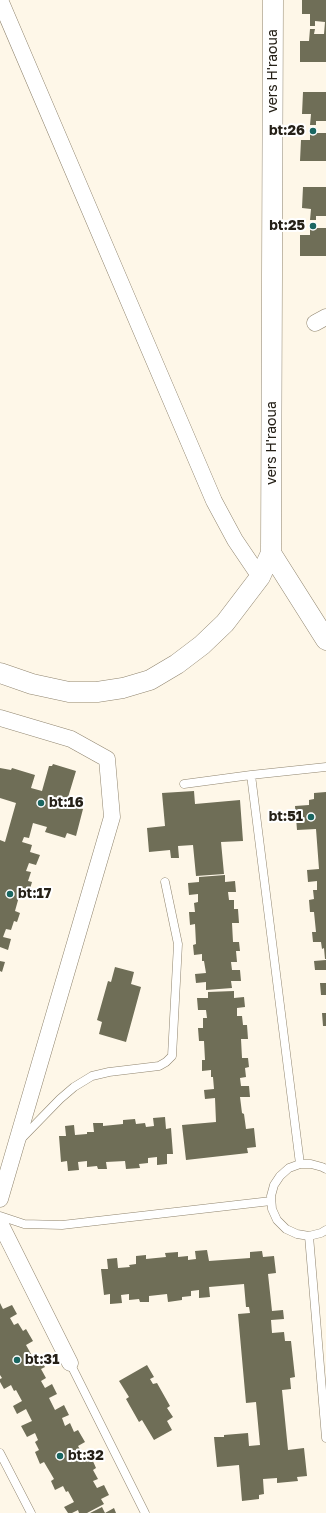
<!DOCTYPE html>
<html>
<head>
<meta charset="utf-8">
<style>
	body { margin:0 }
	canvas { display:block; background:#fef7e8 }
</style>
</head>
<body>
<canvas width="326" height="1513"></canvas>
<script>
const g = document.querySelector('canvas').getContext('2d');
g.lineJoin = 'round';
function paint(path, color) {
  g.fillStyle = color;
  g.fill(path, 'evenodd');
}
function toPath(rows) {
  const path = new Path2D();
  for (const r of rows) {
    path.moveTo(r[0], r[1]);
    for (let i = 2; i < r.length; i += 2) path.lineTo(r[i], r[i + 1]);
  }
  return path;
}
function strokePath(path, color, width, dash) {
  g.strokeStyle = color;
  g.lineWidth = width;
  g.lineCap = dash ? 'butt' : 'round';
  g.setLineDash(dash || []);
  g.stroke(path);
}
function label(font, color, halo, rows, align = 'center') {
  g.font = font + ' "Golos Text",sans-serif';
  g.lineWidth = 4;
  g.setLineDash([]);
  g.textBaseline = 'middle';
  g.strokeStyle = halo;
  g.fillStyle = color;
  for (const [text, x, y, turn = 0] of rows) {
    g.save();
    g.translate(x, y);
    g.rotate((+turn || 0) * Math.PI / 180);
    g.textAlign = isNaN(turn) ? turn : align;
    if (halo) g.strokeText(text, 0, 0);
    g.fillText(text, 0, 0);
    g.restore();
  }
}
paint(toPath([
	[302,0,326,0,326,62,300,62,300,41,309,41,310,29,315,29,314,34,324,34,325,22,315,21,315,26,310,26,310,14,302,14],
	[303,92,326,92,326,121,316,121,316,125,310,125,311,114,302,114],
	[310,129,315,129,315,133,326,133,326,161,300,161,301,140,310,140],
	[303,187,326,187,326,216,316,216,316,220,310,220,311,209,302,208],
	[310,223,315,223,315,228,326,228,326,256,300,256,300,235,310,235],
	[53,764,76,771,66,804,83,809,76,836,67,833,65,838,45,832,47,827,33,823,29,838,24,837,22,842,32,845,30,852,40,855,36,865,29,863,26,871,31,872,28,881,32,882,28,896,20,893,15,911,20,913,17,922,14,921,11,930,6,929,3,937,11,939,8,950,0,947,0,840,5,842,16,803,0,798,0,768,11,770,12,768,35,775,31,788,42,791,49,766,52,766],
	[194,791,195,804,240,800,243,841,221,842,224,874,196,876,193,845,178,846,179,858,171,858,170,850,149,852,147,828,165,826,162,793],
	[326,792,326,959,325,959,324,948,322,949,321,942,313,942,312,932,316,932,314,912,310,912,309,900,314,899,313,890,317,890,317,881,308,882,307,870,319,869,316,829,297,830,295,806,309,805,309,800,314,799,314,793],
	[225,875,225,882,235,881,236,892,228,892,229,900,234,900,234,909,238,909,239,923,232,923,233,942,239,942,240,951,236,951,237,962,231,962,232,970,240,970,241,981,231,981,232,988,206,990,206,982,196,983,195,974,206,973,204,961,202,961,202,954,194,955,193,945,196,944,195,924,190,925,189,912,195,912,194,903,198,902,198,894,189,895,188,883,199,882,199,877],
	[326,960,326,970,315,970,314,961],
	[0,961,5,962,2,972,0,971],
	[115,967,134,972,131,984,141,987,126,1042,99,1034,102,1022,97,1020,108,981,111,982],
	[320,983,326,983,326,995,321,995],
	[234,991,234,998,244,997,245,1007,237,1008,237,1016,242,1016,243,1025,247,1025,248,1039,241,1039,242,1058,248,1058,249,1067,245,1068,246,1077,240,1078,241,1086,249,1086,250,1097,240,1097,242,1113,244,1114,246,1129,254,1128,256,1147,247,1148,248,1153,186,1160,182,1125,216,1122,215,1098,205,1099,204,1090,214,1089,213,1077,211,1077,211,1070,202,1071,202,1060,205,1060,204,1041,199,1041,198,1028,203,1028,203,1018,207,1018,206,1010,198,1010,197,998,208,998,208,992],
	[322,1013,326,1013,326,1026,323,1026],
	[165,1117,166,1129,171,1128,173,1154,167,1154,167,1164,157,1165,157,1157,148,1158,148,1163,139,1164,140,1168,126,1169,125,1161,106,1162,107,1169,98,1169,97,1166,87,1167,87,1161,78,1162,79,1170,68,1171,67,1161,61,1162,59,1136,66,1136,65,1126,74,1125,75,1135,87,1134,87,1132,94,1132,93,1123,103,1123,103,1126,123,1124,123,1120,135,1119,136,1124,145,1123,146,1127,154,1126,153,1118],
	[207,1250,209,1261,250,1258,250,1252,262,1251,263,1257,274,1256,276,1273,268,1274,272,1311,283,1310,284,1319,271,1320,272,1333,284,1332,285,1341,291,1341,295,1377,290,1378,291,1389,282,1390,288,1450,304,1448,307,1476,297,1477,298,1481,277,1483,277,1478,263,1479,264,1494,259,1495,259,1499,242,1501,239,1465,217,1467,214,1437,224,1437,224,1435,248,1433,249,1446,260,1445,256,1402,246,1403,238,1314,250,1313,249,1307,246,1307,244,1284,209,1287,210,1297,199,1298,199,1290,191,1291,191,1296,182,1297,182,1300,168,1302,167,1294,149,1296,149,1302,140,1302,139,1299,129,1300,129,1294,121,1295,122,1303,110,1304,110,1294,104,1295,101,1269,108,1269,107,1259,117,1258,118,1268,130,1267,129,1265,136,1264,136,1256,146,1255,146,1259,166,1257,165,1253,178,1252,178,1257,188,1256,188,1260,196,1259,195,1251],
	[0,1303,3,1309,12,1305,17,1314,10,1318,14,1325,18,1323,23,1331,26,1329,33,1341,26,1345,35,1361,40,1359,45,1367,41,1369,46,1378,41,1381,45,1388,52,1384,57,1394,49,1398,55,1410,64,1405,69,1415,62,1418,65,1426,70,1423,74,1432,78,1430,85,1442,78,1446,87,1462,92,1459,96,1468,93,1470,98,1479,93,1481,97,1488,104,1485,109,1495,101,1499,104,1504,87,1513,79,1513,78,1510,72,1513,68,1513,64,1507,74,1502,68,1491,66,1492,63,1486,55,1490,51,1481,54,1479,44,1462,40,1464,35,1452,39,1450,35,1442,38,1440,35,1433,27,1437,21,1426,32,1421,26,1409,17,1414,13,1406,22,1401,16,1390,14,1391,11,1385,4,1389,0,1382,0,1379,2,1378,0,1375],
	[147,1365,154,1377,150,1379,153,1384,157,1383,170,1406,167,1408,173,1417,167,1421,172,1430,154,1440,142,1420,139,1422,126,1399,129,1397,119,1381],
	[102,1507,105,1513,114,1508,116,1513,90,1513]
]), '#6f6e57');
const service = toPath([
	[251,775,300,1164],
	[184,784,251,775,326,767],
	[21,1139,60,1099,74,1087,92,1076,109,1072,159,1066,166,1062,172,1056,178,944,165,882],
	[326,1169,322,1167,311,1164,300,1164,289,1168,280,1176,274,1185,271,1196,272,1209,277,1220,286,1229,297,1234,309,1236,321,1233,326,1230],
	[0,1216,24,1224,62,1225,271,1201],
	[309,1236,326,1438],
	[70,1363,145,1513],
	[0,1453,31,1513]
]);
const minor = toPath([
	[0,0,214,501,235,540,260,577],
	[315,323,326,317],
	[0,718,71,739,107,759,112,817,0,1199],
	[0,1223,70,1363]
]);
const tertiary = toPath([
	[271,553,326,640],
	[0,673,32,684,69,692,97,692,123,688,150,680,177,664,202,645,225,623,260,577,271,553,273,0]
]);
strokePath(service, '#90856f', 9);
strokePath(minor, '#90856f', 17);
strokePath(tertiary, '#90856f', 21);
strokePath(service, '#fff', 8);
strokePath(minor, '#fff', 16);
strokePath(tertiary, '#fff', 20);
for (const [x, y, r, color] of [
	[313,131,4,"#1a6661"],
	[313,226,4,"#1a6661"],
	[41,803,4,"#1a6661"],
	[311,817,4,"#1a6661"],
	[10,894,4,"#1a6661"],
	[17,1360,4,"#1a6661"],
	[60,1456,4,"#1a6661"]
]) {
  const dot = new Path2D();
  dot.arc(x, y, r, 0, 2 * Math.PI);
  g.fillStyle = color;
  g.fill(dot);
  strokePath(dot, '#fff', 1.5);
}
label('14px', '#252017', '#fff', [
	["vers H'raoua",273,71,-90],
	["vers H'raoua",272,443,-90]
]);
label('bold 14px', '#252017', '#fff', [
	["bt:26",305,131,"right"],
	["bt:25",305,226,"right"],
	["bt:16",49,803],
	["bt:51",303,817,"right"],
	["bt:17",18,894],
	["bt:31",25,1360],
	["bt:32",68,1456]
], 'left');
</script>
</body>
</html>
